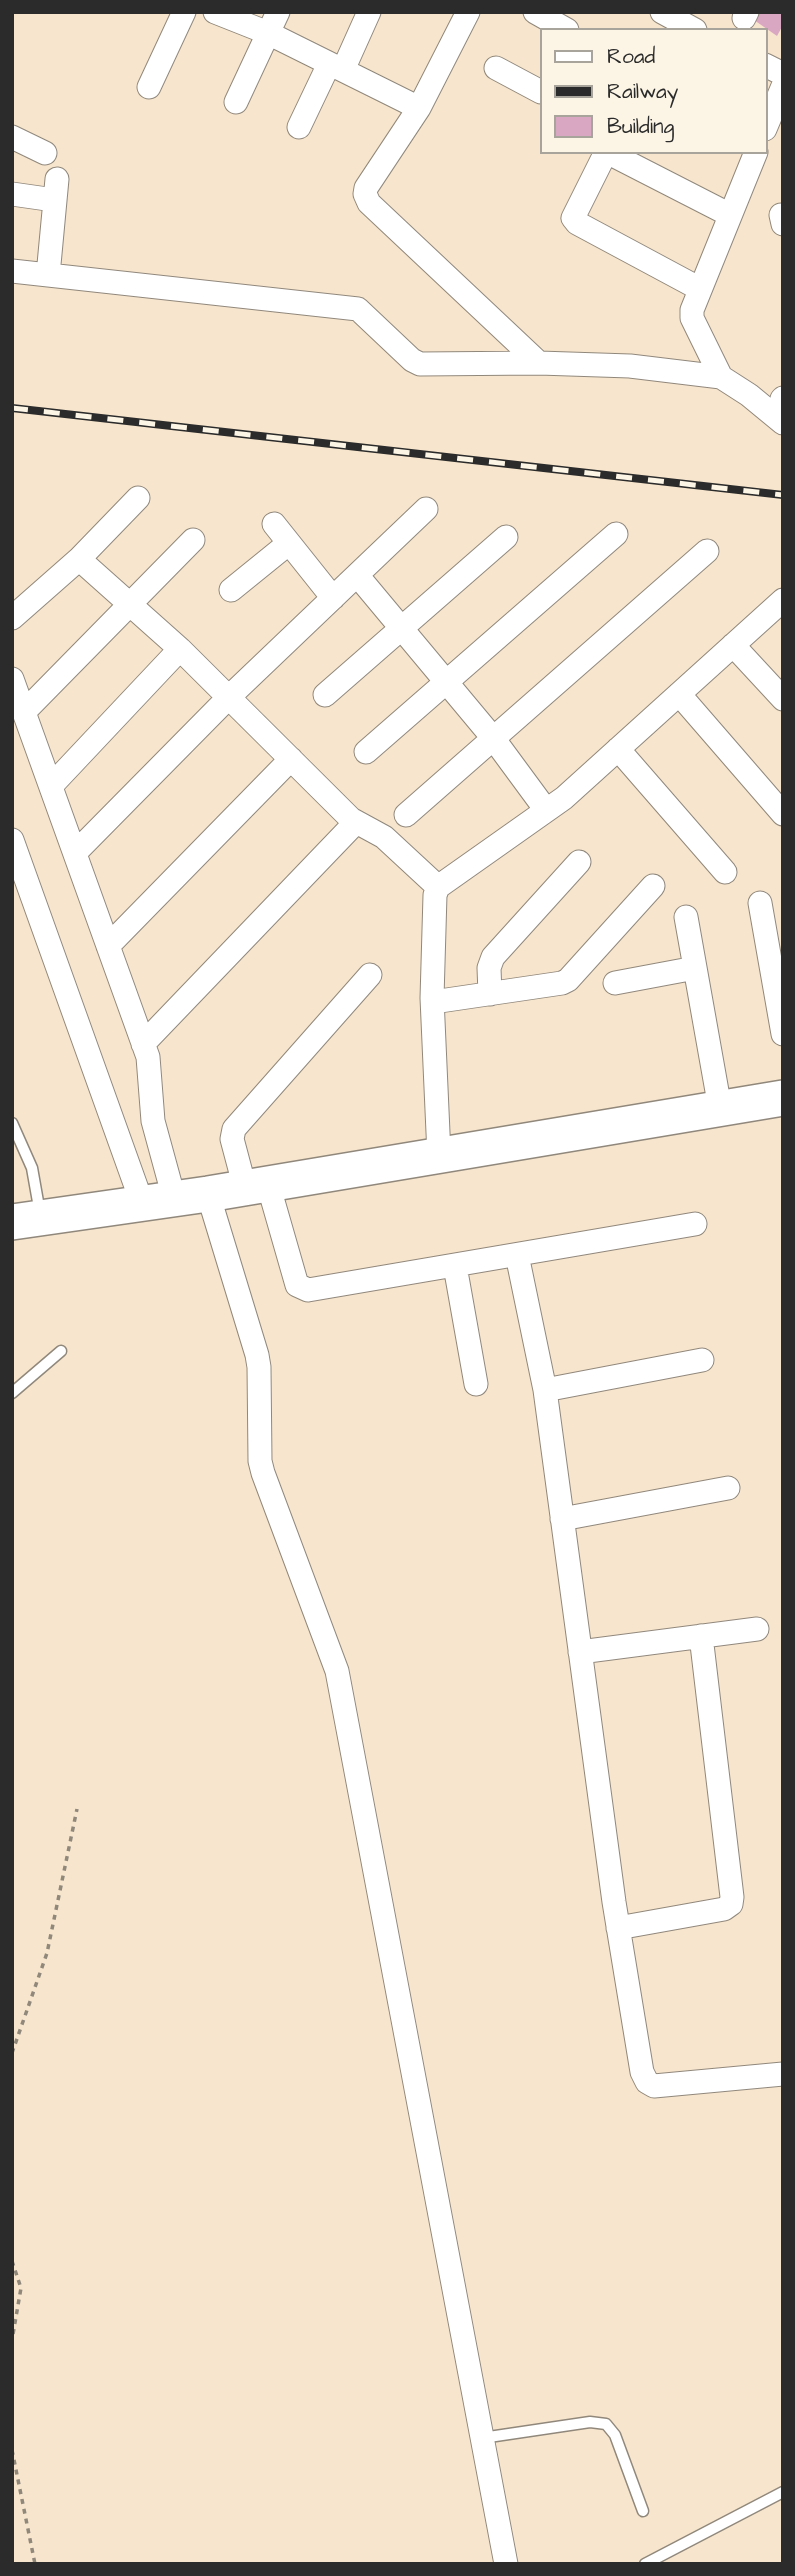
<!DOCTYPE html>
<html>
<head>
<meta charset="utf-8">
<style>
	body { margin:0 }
	#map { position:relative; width:795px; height:2576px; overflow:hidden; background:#f7e6cd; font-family:"Architects Daughter",sans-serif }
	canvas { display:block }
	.frame { position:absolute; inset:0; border:14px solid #2b2b2b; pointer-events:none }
	.legend { position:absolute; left:540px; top:28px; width:228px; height:126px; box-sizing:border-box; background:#fcf5e5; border:2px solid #a8a49b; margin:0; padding:9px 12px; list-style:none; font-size:21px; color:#2b2b2b }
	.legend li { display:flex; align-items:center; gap:14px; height:35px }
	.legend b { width:35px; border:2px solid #a8a49b }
</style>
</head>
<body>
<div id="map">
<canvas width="795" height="2576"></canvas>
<div class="frame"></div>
<ul class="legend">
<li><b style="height:9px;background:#fff"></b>Road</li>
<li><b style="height:9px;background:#2b2b2b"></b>Railway</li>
<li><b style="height:19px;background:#d9a7c1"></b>Building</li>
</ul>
</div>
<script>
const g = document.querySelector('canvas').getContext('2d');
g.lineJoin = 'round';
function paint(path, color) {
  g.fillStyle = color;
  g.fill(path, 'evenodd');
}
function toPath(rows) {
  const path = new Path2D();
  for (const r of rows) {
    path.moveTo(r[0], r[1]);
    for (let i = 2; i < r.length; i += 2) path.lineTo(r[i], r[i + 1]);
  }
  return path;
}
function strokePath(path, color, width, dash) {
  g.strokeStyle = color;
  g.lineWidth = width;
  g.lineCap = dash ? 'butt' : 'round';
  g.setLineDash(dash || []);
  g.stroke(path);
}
paint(toPath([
	[758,12,783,12,783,25,777,36,754,20]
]), '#d9a7c1');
const service = toPath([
	[12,1123,32,1168,40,1213],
	[12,1393,61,1351],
	[482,2438,590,2422,606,2424,615,2435,643,2511],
	[645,2564,783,2492]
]);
const minor = toPath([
	[215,12,268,33,419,108],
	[468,12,419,108,366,188,365,194,369,203,539,363],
	[535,12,567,30],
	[662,12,695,30],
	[744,18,747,12],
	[765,65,783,74],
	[496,68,541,92],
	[343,70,369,12],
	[149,87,184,12],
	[236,102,278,12],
	[299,127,329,64],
	[765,129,783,86],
	[12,137,45,153],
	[606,152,573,218,577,223,700,289],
	[607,152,730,215],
	[756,152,692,310,692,318,721,377,749,395,783,423],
	[12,194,54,200],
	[781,215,783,224],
	[12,271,358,309,412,360,420,364,539,363,630,366,721,377],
	[48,275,57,179],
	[782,399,783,398],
	[274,524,333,598],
	[79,559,138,498],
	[357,575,493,738,546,810],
	[231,590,289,543],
	[12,618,79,559,180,649,351,819,384,837,438,887],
	[733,645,783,699],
	[12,679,148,1057,153,1121,174,1198],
	[679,694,783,814],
	[325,695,506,537],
	[24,712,193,540],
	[618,749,725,872],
	[366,752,616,534],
	[51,786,180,649],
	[406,815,707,551],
	[12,840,142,1203],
	[75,853,229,697,426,509],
	[760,903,783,1034],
	[686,917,720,1108],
	[108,946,291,759],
	[615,983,695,968],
	[490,994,489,968,493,957,579,862],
	[433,1002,562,983,568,980,653,886],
	[143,1044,356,822],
	[439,1155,432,998,435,895,438,887,564,798,783,600],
	[268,1184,297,1285,308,1290,695,1224],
	[245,1188,232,1139,234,1129,370,975],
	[208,1194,257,1355,259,1367,260,1461,263,1473,337,1671,506,2564],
	[517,1255,545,1390,614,1902,642,2072,647,2082,654,2086,783,2074],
	[455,1266,476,1384],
	[545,1390,702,1360],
	[562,1519,728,1488],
	[580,1652,757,1629],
	[618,1928,724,1909,731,1904,732,1897,701,1636]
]);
const primary = toPath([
	[12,1222,208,1194,783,1098]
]);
strokePath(service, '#91887c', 13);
strokePath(minor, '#91887c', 25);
strokePath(primary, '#91887c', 38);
strokePath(toPath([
	[12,2053,47,1953,77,1809],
	[12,2261,21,2288,12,2340],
	[12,2450,35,2564]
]), '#91887c', 3.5, [5, 5]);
strokePath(service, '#fff', 10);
strokePath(minor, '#fff', 23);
strokePath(primary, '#fff', 35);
const rail = toPath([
	[12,408,783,495]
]);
strokePath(rail, '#2b2b2b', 8);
strokePath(rail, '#fcf5e5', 5, [16]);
</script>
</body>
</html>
